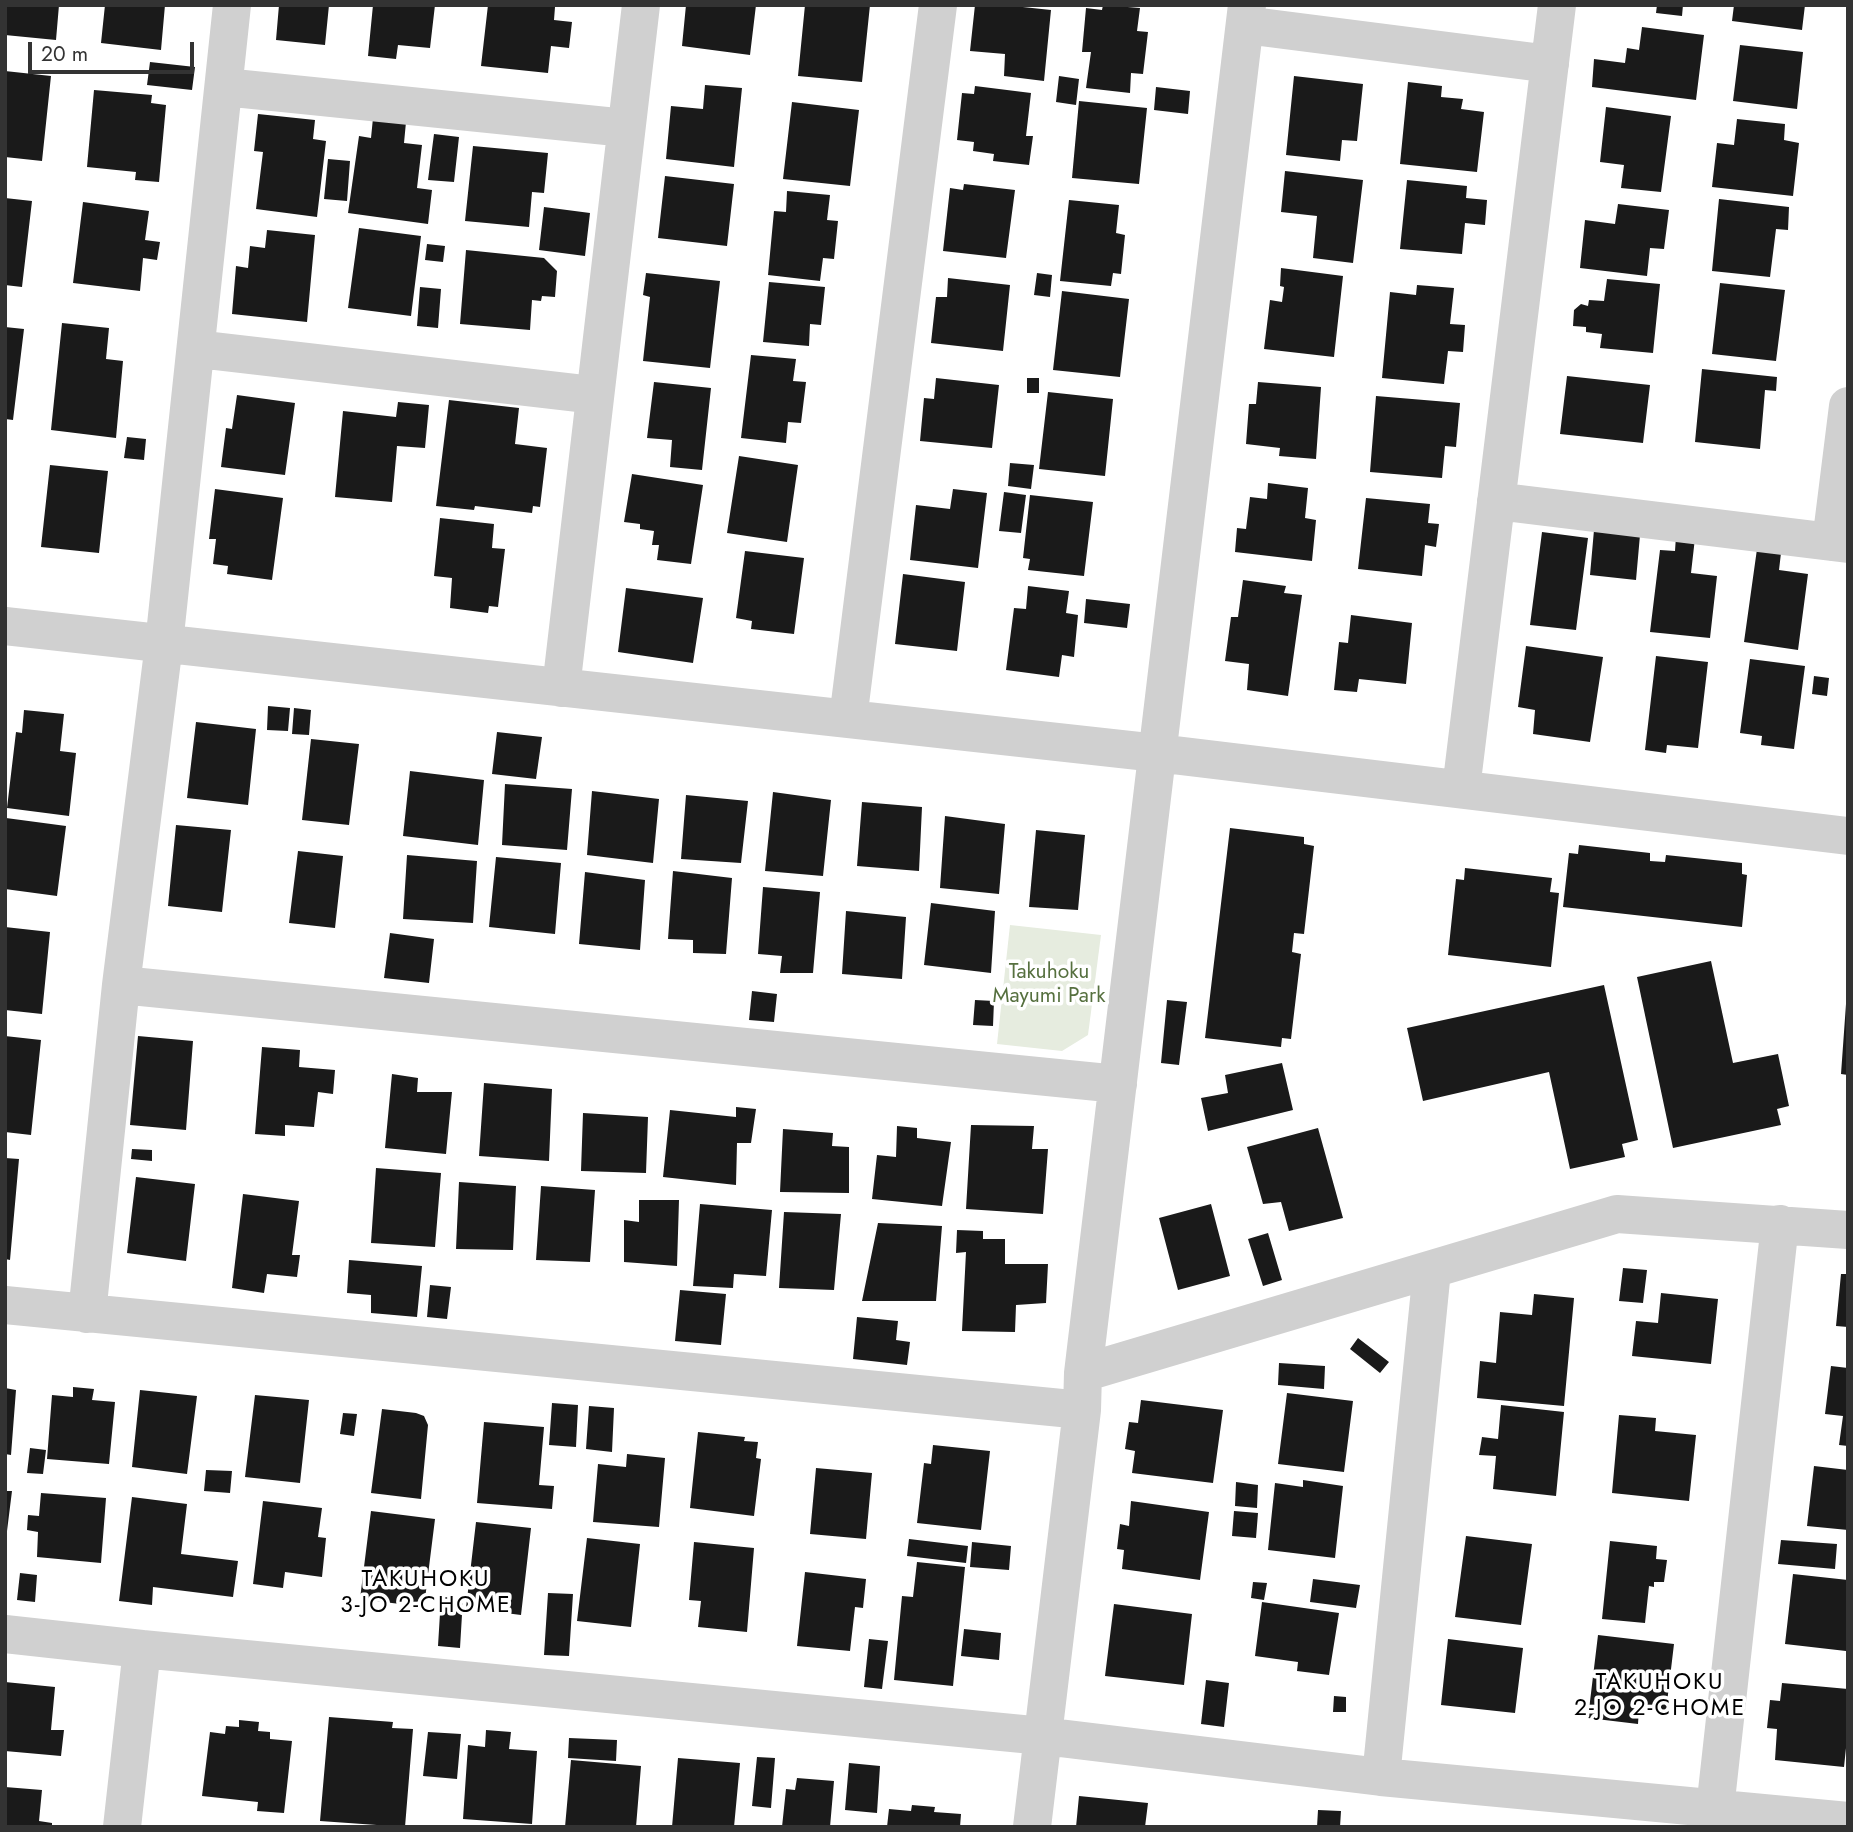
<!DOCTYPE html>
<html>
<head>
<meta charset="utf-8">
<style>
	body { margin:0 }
	#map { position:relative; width:1853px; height:1832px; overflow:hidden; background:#fff; font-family:Jost,sans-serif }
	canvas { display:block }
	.frame { position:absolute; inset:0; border:7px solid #333; pointer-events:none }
	.scale { position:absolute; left:28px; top:42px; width:166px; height:32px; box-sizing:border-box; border:4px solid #333; border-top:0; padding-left:9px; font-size:21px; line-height:24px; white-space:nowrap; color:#333; -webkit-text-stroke:5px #fff; paint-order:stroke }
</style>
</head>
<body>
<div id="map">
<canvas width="1853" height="1832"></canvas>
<div class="frame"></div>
<div class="scale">20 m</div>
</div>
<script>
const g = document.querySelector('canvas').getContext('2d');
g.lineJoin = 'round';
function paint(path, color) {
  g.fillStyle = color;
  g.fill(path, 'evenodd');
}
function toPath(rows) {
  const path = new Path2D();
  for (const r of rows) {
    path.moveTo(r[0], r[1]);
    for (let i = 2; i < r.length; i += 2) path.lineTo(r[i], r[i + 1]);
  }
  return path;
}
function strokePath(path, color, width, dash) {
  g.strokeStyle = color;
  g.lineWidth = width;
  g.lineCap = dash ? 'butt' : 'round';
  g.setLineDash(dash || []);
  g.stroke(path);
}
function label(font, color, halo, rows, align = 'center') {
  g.font = font + ' Jost,sans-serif';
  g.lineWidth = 7;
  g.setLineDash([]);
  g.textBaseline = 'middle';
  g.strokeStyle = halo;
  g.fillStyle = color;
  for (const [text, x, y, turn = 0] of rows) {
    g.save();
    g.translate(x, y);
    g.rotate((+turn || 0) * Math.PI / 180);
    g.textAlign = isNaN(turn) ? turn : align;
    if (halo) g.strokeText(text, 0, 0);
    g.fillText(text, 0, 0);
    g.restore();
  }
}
paint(toPath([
	[1010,925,1101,935,1088,1035,1062,1051,997,1044]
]), '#e6ecdf');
paint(toPath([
	[5,5,59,5,56,40,5,35],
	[105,5,165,5,161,50,101,43],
	[279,5,329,5,325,45,276,40],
	[373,5,435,5,430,48,398,45,396,59,368,56],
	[488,5,555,7,554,20,572,22,569,48,551,46,548,73,481,66],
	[686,5,756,5,750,55,682,46],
	[805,5,870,5,862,82,798,76],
	[975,5,1004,5,1051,10,1044,81,1004,76,1005,54,970,51],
	[1103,5,1140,8,1137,31,1148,32,1143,74,1131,73,1130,93,1086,88,1091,52,1082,52,1086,8,1102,10],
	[1657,5,1683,5,1682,16,1656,13],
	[1734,5,1805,5,1802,30,1732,21],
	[1642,27,1704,35,1696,100,1592,87,1594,59,1625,63,1627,48,1639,50],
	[1740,45,1803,52,1797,109,1733,101],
	[150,62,195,67,192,90,147,85],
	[5,71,51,76,42,161,5,157],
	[1059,76,1079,79,1076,105,1056,102],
	[1294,76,1363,84,1357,141,1342,140,1340,161,1286,155],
	[1408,82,1442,86,1441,97,1463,99,1461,109,1484,112,1477,172,1400,164],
	[705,85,742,88,734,167,666,159,671,106,703,109],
	[975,86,1031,93,1026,136,1033,136,1029,165,993,161,994,154,973,151,974,142,957,140,962,93,974,94],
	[1156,87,1190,91,1188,114,1154,110],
	[94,90,152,95,151,103,166,105,159,182,135,180,136,172,87,167],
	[1079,101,1147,108,1139,184,1072,178],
	[792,102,859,110,850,186,783,179],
	[1606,107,1671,116,1661,192,1621,188,1624,165,1600,162],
	[258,114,315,120,313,139,326,141,317,217,256,209,263,152,254,151],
	[373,118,406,122,404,143,422,145,417,188,432,190,428,224,348,213,359,136,371,138],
	[1737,119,1785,124,1784,140,1799,143,1793,196,1712,187,1717,143,1734,145],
	[434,134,459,137,454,182,428,180],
	[473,146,548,153,544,193,532,192,529,227,465,221],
	[328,159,350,161,347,201,324,199],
	[1285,171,1363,180,1353,263,1313,258,1317,216,1281,212],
	[665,176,734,184,727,246,658,238],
	[1407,180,1467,186,1466,198,1487,200,1485,225,1465,223,1462,254,1400,249],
	[964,184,1015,190,1006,258,943,251,950,188,963,190],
	[787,191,830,195,827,220,838,221,834,259,823,258,820,281,768,275,774,211,786,212],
	[5,198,32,201,22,287,5,285],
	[1719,199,1789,207,1788,230,1776,229,1770,277,1712,271],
	[1069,200,1119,205,1116,233,1125,235,1121,274,1113,273,1111,286,1060,281],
	[83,202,149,211,145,240,160,242,157,260,143,258,140,291,73,283],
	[1618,204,1669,210,1664,249,1650,248,1647,276,1580,268,1585,220,1615,224],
	[544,207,590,213,585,256,539,250],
	[359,228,421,236,411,316,348,308],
	[267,230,315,235,307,322,232,314,236,266,248,268,250,246,265,248],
	[427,244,445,246,443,262,425,260],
	[466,250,544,258,557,271,555,297,542,296,541,301,532,300,530,330,460,324],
	[1281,268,1343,276,1334,357,1264,349,1270,300,1282,302,1284,287,1280,286],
	[646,273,720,281,710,368,643,361,650,297,643,295],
	[1037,273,1052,275,1050,297,1034,295],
	[948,278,1010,285,1003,351,931,343,936,297,947,297],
	[1607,279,1660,284,1653,353,1600,348,1602,334,1586,332,1586,327,1573,326,1574,310,1581,304,1588,306,1589,300,1604,301],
	[769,282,825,287,821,325,810,324,809,346,763,342],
	[1720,283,1785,290,1776,361,1712,354],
	[1417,285,1454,288,1450,324,1465,325,1463,352,1448,351,1444,384,1382,378,1390,292,1416,295],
	[420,287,441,289,438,328,417,326],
	[1062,291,1129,299,1120,377,1053,370],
	[62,323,109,328,106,359,123,361,116,438,51,430],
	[5,327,24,329,13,420,5,419],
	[751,355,796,359,793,381,806,382,801,423,788,422,786,443,741,438],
	[1702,369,1777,377,1776,391,1765,390,1760,449,1695,442],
	[1567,376,1650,385,1643,443,1560,434],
	[936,378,999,385,992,448,920,441,924,398,934,399],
	[1027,378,1039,378,1039,393,1027,393],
	[654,382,711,388,702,470,670,467,672,440,647,438],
	[1258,382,1321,387,1316,459,1279,456,1280,448,1246,444,1249,404,1256,404],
	[1048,392,1113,399,1105,476,1039,469],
	[237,395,295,403,285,475,221,467,226,428,232,429],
	[1376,396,1460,403,1456,447,1445,446,1442,478,1370,472],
	[449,400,519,408,515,444,547,448,540,507,533,506,532,513,475,506,474,510,436,506],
	[398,402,429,405,425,448,397,446,392,502,335,497,343,411,396,417],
	[127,437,146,439,144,460,124,458],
	[739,456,798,465,787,542,727,533],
	[1010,463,1034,465,1031,489,1008,486],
	[50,465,108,471,99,553,41,547],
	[632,474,703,485,691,564,657,560,659,545,652,545,654,531,640,529,640,524,624,522],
	[1268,483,1308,488,1305,518,1316,520,1312,561,1235,552,1237,528,1246,529,1250,497,1267,499],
	[215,489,283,498,272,580,227,574,228,566,213,564,216,539,209,539],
	[953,489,987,493,978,568,910,560,916,505,950,509],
	[1004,492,1026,495,1021,533,999,531],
	[1030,495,1093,502,1084,576,1028,570,1030,559,1023,558],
	[1366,498,1430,504,1428,523,1439,524,1436,547,1425,545,1422,576,1358,569],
	[440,518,494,524,492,548,505,549,498,607,489,606,488,613,450,608,452,578,434,576],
	[1594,530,1640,535,1636,580,1590,575],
	[1542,532,1588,538,1576,630,1530,625],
	[1676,536,1695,538,1691,573,1717,576,1710,638,1650,632,1660,550,1675,551],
	[1757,549,1781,553,1779,570,1808,574,1798,650,1744,642],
	[745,551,804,558,794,634,751,629,752,621,736,618],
	[903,574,965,582,957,651,895,644],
	[1243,580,1286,586,1284,593,1302,595,1288,696,1247,690,1249,664,1225,661,1231,617,1238,617],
	[1028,586,1069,591,1066,613,1078,615,1074,657,1062,655,1059,677,1006,670,1014,608,1026,609],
	[626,588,703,598,693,663,618,652],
	[1086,599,1130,604,1127,628,1084,623],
	[1351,615,1412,623,1406,684,1359,679,1357,692,1334,690,1339,642,1348,643],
	[1526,646,1603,657,1590,742,1533,734,1535,710,1518,707],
	[1656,656,1708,662,1698,748,1667,745,1666,753,1645,750],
	[1750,659,1805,666,1794,749,1761,745,1762,736,1740,733],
	[1814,676,1829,678,1827,696,1812,694],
	[268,706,290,708,288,731,267,730],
	[294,708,311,710,309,735,292,734],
	[24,710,64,714,60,751,76,753,69,816,7,808,16,732,22,733],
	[196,722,256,729,248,805,187,798],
	[497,732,542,737,536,779,492,774],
	[311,739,359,744,349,825,302,820],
	[410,771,484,780,478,845,403,836],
	[505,784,572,789,567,850,502,845],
	[592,791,659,799,653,863,587,855],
	[773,792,831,800,823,876,765,871],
	[686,795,748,801,741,863,681,859],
	[862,802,922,807,919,871,857,866],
	[945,816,1005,824,999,894,940,888],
	[6,818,66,826,57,896,5,889],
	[176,825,231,830,222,912,168,906],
	[1230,828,1304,837,1304,844,1314,846,1304,934,1294,933,1292,952,1301,954,1291,1039,1282,1038,1281,1047,1205,1038],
	[1036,830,1085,835,1078,910,1029,907],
	[1579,845,1650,853,1650,861,1665,862,1666,855,1742,863,1742,874,1747,875,1742,927,1563,907,1569,853,1578,854],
	[298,851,343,856,335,928,289,923],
	[407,855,477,861,473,923,403,919],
	[496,857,561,863,555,934,489,927],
	[1465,868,1552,878,1550,892,1559,893,1551,967,1448,955,1456,879,1464,880],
	[673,871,732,878,726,954,693,953,693,940,668,939],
	[585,872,645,880,640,950,579,944],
	[763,887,820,892,813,973,780,973,782,956,758,954],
	[931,903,995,911,991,973,924,965],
	[846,911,906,917,902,979,842,974],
	[5,927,50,932,42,1014,5,1010],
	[390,933,434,939,429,983,384,978],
	[1711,961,1733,1063,1778,1054,1789,1106,1777,1109,1781,1125,1673,1148,1637,977],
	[1604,985,1638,1140,1622,1144,1625,1157,1570,1169,1549,1072,1423,1101,1407,1028],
	[752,991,777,994,774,1022,749,1020],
	[975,1000,994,1001,993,1026,973,1025],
	[1167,1000,1187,1002,1179,1065,1161,1063],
	[1846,1004,1848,1004,1848,1075,1841,1074],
	[5,1036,41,1040,31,1135,5,1132],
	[138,1036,193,1041,186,1130,130,1125],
	[262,1047,300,1050,299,1067,335,1070,333,1094,318,1092,314,1127,285,1125,285,1136,255,1134],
	[1282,1063,1293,1110,1208,1131,1201,1098,1228,1093,1225,1075],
	[392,1074,418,1078,417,1092,452,1092,446,1154,385,1148],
	[484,1083,552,1089,549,1161,479,1156],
	[736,1107,756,1109,751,1143,737,1143,736,1185,663,1177,670,1110,736,1117],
	[583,1113,648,1117,646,1173,581,1171],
	[971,1125,1034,1126,1032,1149,1048,1149,1043,1214,966,1209],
	[897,1126,917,1128,917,1138,951,1142,942,1206,872,1199,877,1155,896,1157],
	[1318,1128,1343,1218,1289,1231,1281,1202,1263,1204,1247,1147],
	[783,1129,833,1133,832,1146,849,1147,849,1193,780,1192],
	[132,1149,152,1150,152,1161,131,1159],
	[5,1158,19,1159,10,1260,5,1259],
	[376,1168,441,1173,435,1247,371,1243],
	[136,1177,195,1184,186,1261,127,1253],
	[459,1182,516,1186,513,1250,456,1249],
	[541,1186,595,1190,590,1262,536,1260],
	[243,1194,299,1201,292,1255,300,1255,297,1277,267,1274,264,1293,232,1288],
	[639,1200,679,1200,677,1266,624,1262,624,1220,639,1222],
	[700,1204,772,1210,766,1276,734,1274,733,1288,693,1286],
	[1211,1204,1230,1276,1178,1290,1159,1218],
	[784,1212,841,1214,834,1290,779,1288],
	[878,1223,942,1226,936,1301,862,1301],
	[957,1230,983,1231,983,1239,1005,1239,1005,1264,1048,1264,1046,1303,1016,1305,1015,1332,962,1331,966,1252,956,1253],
	[1268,1233,1282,1280,1263,1286,1248,1239],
	[349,1260,422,1266,417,1317,371,1313,371,1295,347,1293],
	[1623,1268,1647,1270,1643,1303,1619,1301],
	[1841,1274,1848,1274,1848,1327,1836,1326],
	[430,1285,451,1287,447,1319,427,1317],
	[680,1290,726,1294,721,1345,675,1341],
	[1661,1293,1718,1299,1711,1364,1632,1356,1636,1321,1658,1323],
	[1534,1294,1574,1298,1564,1406,1477,1398,1480,1361,1496,1363,1500,1312,1532,1315],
	[857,1317,898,1321,896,1340,910,1342,907,1365,853,1359],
	[1358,1338,1389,1362,1380,1373,1350,1349],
	[1279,1363,1325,1366,1324,1389,1278,1385],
	[1831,1366,1848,1368,1848,1446,1839,1445,1843,1416,1825,1414],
	[73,1387,94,1389,92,1400,115,1402,109,1464,47,1459,52,1395,73,1397],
	[5,1388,16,1390,11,1455,5,1454],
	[140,1390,197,1396,187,1474,132,1467],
	[1287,1393,1353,1401,1344,1472,1278,1464],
	[255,1395,309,1400,300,1483,245,1477],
	[1141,1400,1223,1410,1213,1483,1132,1473,1135,1451,1125,1449,1129,1422,1138,1423],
	[552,1403,578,1405,576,1447,549,1445],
	[1501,1405,1564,1412,1556,1496,1493,1489,1496,1456,1479,1455,1482,1437,1498,1439],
	[589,1406,614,1408,612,1452,586,1449],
	[382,1409,416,1413,424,1416,428,1425,421,1499,371,1493],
	[343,1413,357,1414,354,1436,340,1434],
	[1619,1415,1656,1418,1655,1431,1696,1435,1689,1501,1612,1493],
	[484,1422,544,1427,539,1485,554,1486,552,1509,477,1503],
	[698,1432,745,1437,744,1441,758,1442,756,1458,761,1459,754,1516,690,1508],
	[933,1445,990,1451,981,1530,917,1523,924,1463,931,1464],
	[30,1448,46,1450,43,1474,27,1473],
	[627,1454,665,1458,659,1527,593,1522,598,1464,626,1467],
	[1814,1466,1848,1470,1848,1530,1807,1526],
	[816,1468,872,1473,866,1539,810,1534],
	[206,1470,232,1471,230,1493,204,1491],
	[1303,1480,1343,1486,1335,1558,1268,1550,1275,1483,1303,1487],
	[1236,1482,1258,1485,1257,1508,1235,1506],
	[5,1491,12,1491,7,1531,5,1531],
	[41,1493,106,1498,101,1563,37,1557,38,1532,27,1530,28,1515,39,1516],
	[132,1497,187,1504,181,1554,238,1561,233,1597,153,1587,152,1605,119,1601],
	[263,1501,322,1508,318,1537,326,1538,322,1577,285,1572,283,1588,253,1584],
	[1131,1501,1209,1512,1200,1580,1122,1569,1124,1550,1117,1549,1120,1524,1129,1526],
	[371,1511,435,1519,424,1607,360,1599],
	[1234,1511,1258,1513,1256,1538,1232,1536],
	[476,1522,531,1528,521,1615,466,1608],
	[1466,1536,1532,1544,1521,1625,1455,1617],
	[587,1538,640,1544,631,1627,577,1621],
	[909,1539,968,1546,966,1563,907,1556],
	[1781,1540,1837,1544,1835,1569,1778,1564],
	[1610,1541,1657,1546,1656,1559,1667,1560,1664,1582,1654,1582,1654,1587,1649,1586,1645,1623,1602,1619],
	[694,1542,754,1548,747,1632,698,1627,701,1601,689,1600],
	[972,1542,1011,1546,1009,1570,970,1567],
	[917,1562,965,1567,953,1686,894,1680,902,1596,913,1597],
	[805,1572,866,1579,863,1608,855,1607,850,1651,797,1646],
	[20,1573,37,1575,35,1602,17,1600],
	[1793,1574,1848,1580,1846,1651,1785,1644],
	[1313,1579,1360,1585,1356,1608,1310,1602],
	[1253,1582,1267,1583,1264,1600,1251,1598],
	[548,1593,573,1594,569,1656,544,1655],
	[441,1597,463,1598,460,1648,438,1646],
	[1262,1602,1339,1613,1329,1675,1297,1671,1298,1662,1255,1656],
	[1114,1604,1192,1614,1184,1685,1105,1676],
	[964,1629,1001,1633,999,1660,961,1656],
	[1598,1635,1674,1644,1666,1711,1639,1708,1638,1724,1588,1718],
	[869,1639,888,1641,882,1689,864,1687],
	[1448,1639,1523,1648,1515,1713,1441,1705],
	[1206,1680,1229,1683,1224,1727,1201,1724],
	[5,1682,55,1687,51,1730,64,1730,61,1756,5,1751],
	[1782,1683,1848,1689,1848,1729,1844,1767,1775,1760,1777,1729,1767,1728,1770,1700,1780,1701],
	[1334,1696,1346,1697,1346,1712,1333,1712],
	[329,1717,393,1722,392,1728,413,1729,405,1827,320,1821],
	[239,1720,259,1722,258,1731,270,1732,270,1739,292,1741,284,1813,257,1811,258,1802,202,1796,210,1732,225,1734,226,1726,239,1727],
	[486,1730,511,1732,509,1749,537,1751,532,1824,463,1819,468,1745,485,1747],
	[428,1732,461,1734,457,1779,423,1776],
	[569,1738,617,1740,616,1761,568,1758],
	[757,1757,775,1758,771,1808,752,1806],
	[678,1758,740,1763,734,1827,672,1827],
	[571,1760,641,1766,636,1827,565,1827],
	[849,1763,880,1766,877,1813,845,1810],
	[797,1778,834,1781,830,1827,782,1827,786,1789,795,1790],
	[5,1787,42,1790,39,1821,52,1823,52,1827,5,1827],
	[1079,1796,1148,1803,1145,1827,1076,1827],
	[912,1805,935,1807,934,1812,961,1814,960,1827,887,1827,889,1809,911,1811],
	[1318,1810,1341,1811,1340,1827,1317,1827]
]), '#1a1a1a');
strokePath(toPath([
	[1245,25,1550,64],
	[224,87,626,128],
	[197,349,594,395],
	[1496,501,1848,544],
	[1831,542,1848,406],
	[5,626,1157,753,1848,836],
	[561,688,641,5],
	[848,719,938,5],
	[1461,789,1557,5],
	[121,985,1118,1084],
	[5,1305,1082,1410],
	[87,1314,121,985,164,644,232,5],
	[1083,1373,1617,1214,1848,1230],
	[5,1634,142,1649],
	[1381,1777,1432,1270],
	[122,1827,142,1649,1043,1736,1381,1777,1848,1821],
	[1032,1827,1082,1410,1083,1373,1247,5],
	[1713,1827,1780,1224]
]), '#d0d0d0', 38);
label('21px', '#56703f', '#fff', [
	["Takuhoku",1049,973],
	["Mayumi Park",1049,997]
]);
g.letterSpacing = '2px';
label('23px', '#000', '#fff', [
	["TAKUHOKU",426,1580],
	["3-JO 2-CHOME",426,1606],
	["TAKUHOKU",1660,1683],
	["2-JO 2-CHOME",1660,1709]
]);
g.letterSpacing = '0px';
</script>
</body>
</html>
